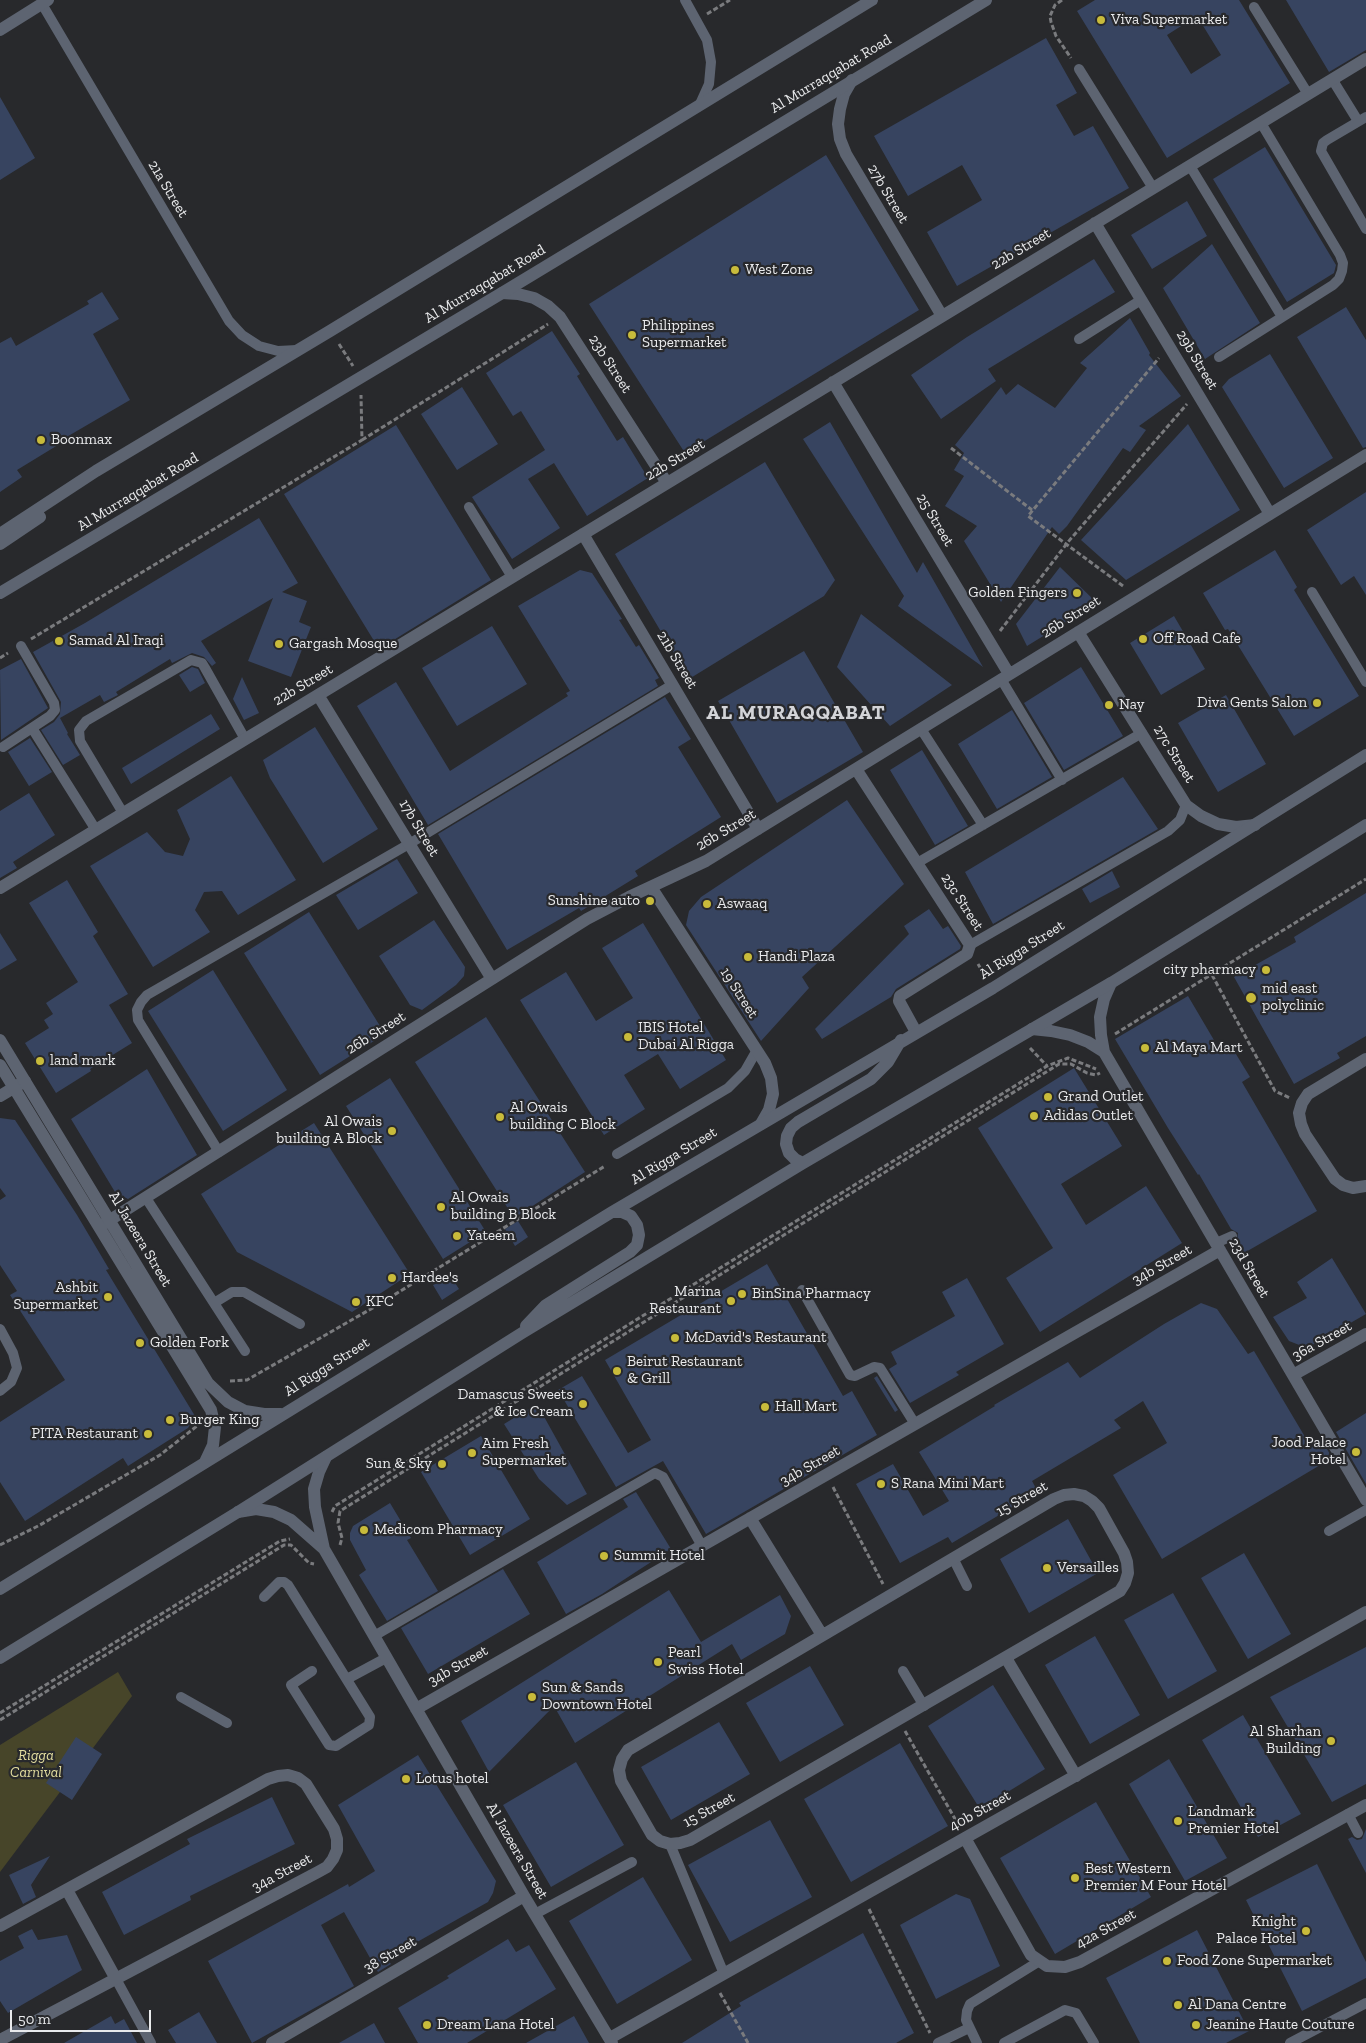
<!DOCTYPE html>
<html>
<head>
<meta charset="utf-8">
<style>
	body { margin:0 }
	#map { position:relative; width:1366px; height:2043px; overflow:hidden; background:#28292c; font-family:"Zilla Slab",serif }
	canvas { display:block }
	.scale { position:absolute; left:10px; top:2010px; width:141px; height:22px; box-sizing:border-box; border:2px solid #e9eaec; border-top:0; padding-left:6px; font-size:15px; line-height:18px; white-space:nowrap; color:#e9eaec; -webkit-text-stroke:4px #28292c; paint-order:stroke }
</style>
</head>
<body>
<div id="map">
<canvas width="1366" height="2043"></canvas>
<div class="scale">50 m</div>
</div>
<script>
const g = document.querySelector('canvas').getContext('2d');
g.lineJoin = 'round';
function paint(path, color) {
  g.fillStyle = color;
  g.fill(path, 'evenodd');
}
function toPath(rows) {
  const path = new Path2D();
  for (const r of rows) {
    path.moveTo(r[0], r[1]);
    for (let i = 2; i < r.length; i += 2) path.lineTo(r[i], r[i + 1]);
  }
  return path;
}
function strokePath(path, color, width, dash) {
  g.strokeStyle = color;
  g.lineWidth = width;
  g.lineCap = dash ? 'butt' : 'round';
  g.setLineDash(dash || []);
  g.stroke(path);
}
function label(font, color, halo, rows, align = 'center') {
  g.font = font + ' "Zilla Slab",serif';
  g.lineWidth = 4.5;
  g.setLineDash([]);
  g.textBaseline = 'middle';
  g.strokeStyle = halo;
  g.fillStyle = color;
  for (const [text, x, y, turn = 0] of rows) {
    g.save();
    g.translate(x, y);
    g.rotate((+turn || 0) * Math.PI / 180);
    g.textAlign = isNaN(turn) ? turn : align;
    if (halo) g.strokeText(text, 0, 0);
    g.fillText(text, 0, 0);
    g.restore();
  }
}
paint(toPath([
	[118,1672,132,1696,0,1872,0,1745]
]), '#474529');
paint(toPath([
	[1095,0,1239,0,1290,83,1167,158,1077,11],
	[1197,16,1221,55,1191,74,1167,35],
	[1286,0,1366,0,1366,50,1329,72],
	[1046,38,1077,93,1056,105,1074,136,1093,126,1129,188,957,286,927,232,982,200,962,165,908,196,874,136],
	[0,97,35,158,0,180],
	[1265,147,1336,265,1334,273,1287,302,1213,179],
	[826,155,919,310,685,453,589,304],
	[1187,201,1207,236,1152,269,1131,235],
	[1212,244,1260,323,1205,359,1163,288],
	[1094,259,1115,292,988,369,996,381,941,419,911,375,967,337],
	[102,292,119,319,93,334,130,400,70,435,71,437,17,470,22,477,0,492,0,343,11,337,16,346,89,304,87,301],
	[1346,307,1366,340,1366,447,1363,448,1297,337],
	[1130,318,1150,353,1149,355,1181,396,1139,426,1146,430,1130,452,1123,448,1067,526,1059,534,1052,527,1001,602,964,541,977,526,945,506,964,476,954,470,964,453,955,445,1001,387,1006,395,1018,384,1055,408,1087,368,1080,363],
	[552,331,580,374,577,376,617,441,623,437,648,478,587,516,554,463,528,479,560,528,512,559,472,497,545,450,521,411,513,416,486,373],
	[1270,354,1333,458,1284,488,1222,387,1229,379],
	[462,387,498,444,457,470,421,414],
	[830,422,917,573,923,562,983,667,898,606,904,596,803,439],
	[1188,424,1240,510,1126,580,1081,540],
	[396,425,491,580,379,649,284,494],
	[765,462,835,580,824,596,689,679,615,554],
	[1366,492,1366,595,1354,576,1341,585,1307,530],
	[259,518,298,583,282,592,307,601,299,622,311,627,291,677,248,661,273,598,201,641,216,663,212,666,204,657,192,653,172,663,170,659,116,692,118,695,104,702,100,695,60,718,68,733,67,734,80,755,63,765,41,730,54,722,60,714,61,702,33,652,85,623],
	[1275,550,1297,587,1294,590,1359,696,1294,736,1228,629,1225,630,1203,593],
	[1060,567,1097,603,1027,646,1016,624],
	[580,570,592,573,622,619,619,620,636,647,639,645,659,678,655,680,658,686,428,825,357,706,396,682,450,771,568,696,566,693,570,691,518,606],
	[861,614,952,685,890,726,837,667],
	[1174,616,1205,669,1161,695,1130,643],
	[492,626,527,684,457,726,422,668],
	[804,651,863,752,777,803,718,701],
	[21,659,48,708,1,740,0,670],
	[192,667,198,669,205,683,190,692,179,675],
	[1081,667,1123,736,1064,770,1024,703],
	[242,677,259,713,244,720,233,699],
	[1226,695,1266,764,1218,792,1178,723],
	[665,697,691,739,678,747,721,817,635,871,638,876,581,911,579,908,507,950,438,834],
	[1012,710,1052,777,997,809,958,744],
	[211,714,220,729,131,784,122,768],
	[315,727,378,829,323,863,270,778,263,760],
	[30,738,52,772,29,786,8,752],
	[922,750,968,826,935,845,890,770],
	[231,776,296,880,238,915,222,891,204,892,195,910,210,932,153,967,90,866,147,832,165,852,183,856,190,839,177,810],
	[1123,777,1158,829,993,924,965,872],
	[29,793,55,835,13,862,17,868,0,878,0,811],
	[847,800,904,884,802,977,809,988,761,1041,686,925,689,911,701,897],
	[397,859,418,893,358,930,336,895],
	[1112,871,1120,887,1090,903,1082,889],
	[67,880,98,932,93,936,128,994,109,1005,132,1043,90,1069,91,1071,56,1093,25,1043,49,1028,44,1020,53,1014,46,1003,78,982,29,903],
	[1366,893,1366,1036,1337,1053,1340,1058,1294,1084,1234,977,1296,942,1294,937],
	[929,909,943,929,948,926,961,946,960,949,896,989,891,997,822,1039,815,1029,909,934,904,926],
	[309,912,385,1034,320,1075,244,953],
	[434,920,465,967,464,976,456,985,422,1010,410,1005,379,956],
	[643,923,726,1060,680,1089,658,1054,624,1075,645,1109,604,1135,520,1000,566,972,596,1021,633,998,602,948],
	[0,933,17,960,0,970],
	[213,970,287,1090,223,1131,148,1011],
	[1188,996,1221,1052,1231,1046,1250,1077,1242,1082,1317,1211,1244,1253,1237,1241,1238,1233,1231,1229,1199,1174,1198,1175,1168,1128,1115,1039],
	[486,1017,585,1172,514,1218,415,1062],
	[1074,1068,1122,1146,1061,1184,1086,1225,1146,1186,1182,1243,1040,1332,1006,1278,1053,1248,978,1128],
	[147,1069,197,1155,128,1199,115,1192,71,1119],
	[390,1078,486,1232,443,1259,346,1106],
	[0,1118,15,1120,77,1215,109,1269,106,1270,195,1416,188,1428,128,1466,123,1458,25,1521,0,1482,0,1422,65,1380,10,1295,17,1291,0,1265,0,1200,6,1196,0,1188],
	[314,1123,410,1274,352,1312,237,1252,201,1194],
	[518,1221,528,1237,515,1246,505,1229],
	[1332,1258,1366,1314,1307,1348,1289,1341,1273,1317,1307,1298,1297,1282],
	[767,1264,843,1396,852,1391,877,1435,706,1534,663,1461,616,1487,558,1390,582,1376,628,1453,651,1440,605,1360],
	[450,1275,459,1289,442,1300,433,1285],
	[967,1278,1004,1344,956,1372,959,1375,910,1403,889,1369,897,1364,891,1352,955,1316,942,1292],
	[1201,1303,1217,1309,1248,1354,1254,1351,1311,1447,1322,1440,1332,1458,1162,1559,1113,1475,1167,1443,1143,1401,1114,1420,1121,1428,1032,1481,1038,1492,952,1543,948,1537,900,1563,856,1484,893,1464,923,1516,949,1501,919,1452,995,1406,994,1405,1068,1362,1080,1378,1164,1324],
	[877,1376,898,1410,895,1412,874,1378],
	[537,1404,587,1494,567,1505,539,1479,504,1424],
	[1366,1413,1366,1484,1336,1432],
	[481,1436,530,1519,470,1555,421,1472],
	[636,1492,671,1549,602,1594,566,1614,537,1562,628,1507,623,1499],
	[390,1503,411,1538,407,1540,438,1591,387,1621,359,1575,366,1570,350,1540,350,1533,353,1526],
	[1068,1519,1098,1573,1029,1613,1000,1559],
	[1244,1553,1291,1634,1248,1659,1201,1578],
	[503,1569,530,1614,428,1674,401,1628],
	[669,1590,701,1642,780,1595,791,1616,785,1634,741,1660,732,1644,575,1743,554,1706,489,1772,461,1721],
	[1173,1593,1217,1671,1168,1699,1124,1620],
	[1095,1636,1140,1715,1090,1744,1045,1665],
	[1366,1647,1366,1784,1332,1802,1270,1697],
	[810,1666,844,1725,780,1762,746,1703],
	[993,1685,1045,1769,980,1809,928,1726],
	[1243,1715,1301,1814,1258,1837,1202,1740],
	[719,1722,750,1774,671,1820,641,1767],
	[76,1737,102,1754,72,1800,46,1783],
	[900,1743,948,1826,851,1882,804,1799],
	[418,1755,496,1881,493,1893,488,1902,387,1959,391,1964,378,1972,344,1912,321,1925,354,1986,252,2043,208,1961,348,1884,349,1887,375,1871,338,1805],
	[1169,1759,1227,1858,1185,1881,1129,1784],
	[576,1762,624,1845,551,1887,503,1805],
	[272,1797,295,1844,190,1896,191,1900,124,1935,102,1892,190,1844,187,1839],
	[1096,1802,1151,1897,1055,1954,1000,1858],
	[770,1820,812,1897,730,1942,688,1865],
	[1366,1829,1366,1873,1348,1839,1352,1837,1357,1840,1362,1839],
	[50,1856,31,1885,36,1897,23,1904,9,1875],
	[1317,1864,1366,1962,1366,1978,1302,2011,1246,1900],
	[643,1877,692,1960,617,2004,569,1921],
	[956,1894,970,1899,1000,1966,936,1999,900,1925],
	[32,1929,38,1940,67,1935,82,1970,8,2013,0,2001,0,1961,24,1948,18,1936],
	[1197,1930,1249,2031,1226,2043,1140,2043,1106,1978],
	[863,1933,914,2033,896,2043,682,2043,741,2006,739,2003],
	[508,1939,516,1952,529,1945,556,1989,467,2043,418,2043,398,2008,449,1978,447,1976],
	[199,2012,217,2043,176,2043,168,2030],
	[111,2016,115,2024,124,2019,137,2043,64,2043],
	[574,2016,589,2043,526,2043],
	[374,2023,385,2043,339,2043]
]), '#374460');
strokePath(toPath([
	[1062,0,1055,5,1050,16,1051,22,1056,36,1071,58],
	[707,14,730,0],
	[339,344,353,366],
	[362,440,548,324],
	[951,448,1032,510],
	[1123,586,1028,516,1159,358],
	[1000,631,1068,542,1187,404],
	[31,639,362,440,361,395],
	[0,658,8,653],
	[978,964,985,976],
	[1212,975,1275,1091,1290,1098],
	[1115,1034,1366,879],
	[1030,1048,1047,1066],
	[230,1381,247,1380,376,1306,605,1166],
	[833,1487,883,1584],
	[332,1512,335,1506,1047,1066,1068,1058,1096,1069],
	[0,1545,40,1525,160,1455,197,1426,197,1423],
	[340,1545,342,1538,338,1523,340,1511,1059,1064,1071,1064,1087,1073,1096,1075,1100,1073],
	[0,1713,280,1541,290,1539],
	[0,1720,284,1545,291,1545,309,1563,314,1564],
	[905,1731,959,1826],
	[869,1909,930,2033],
	[720,1993,748,2043]
]), '#7a7b7e', 3, [5, 2.5]);
strokePath(toPath([
	[685,0,707,40,711,62,709,84,700,104],
	[42,4,229,321,242,335,259,346,278,351,297,350],
	[1254,7,1308,94],
	[1079,69,1153,188],
	[1332,79,1358,121],
	[1366,117,1327,140,1323,143,1321,151,1366,229],
	[1190,166,1282,317],
	[1079,339,1141,300],
	[1219,357,1333,285,1339,279,1342,271,1343,263,1340,255,1261,123],
	[469,507,512,577],
	[1312,592,1366,682],
	[1001,679,1062,780],
	[32,728,96,830],
	[921,729,983,825],
	[3,747,50,716,55,710,54,703,21,646],
	[123,813,80,741,79,730,86,721,191,660,202,663,205,668,245,739],
	[917,863,1142,733],
	[970,945,1168,831,1180,820,1186,805],
	[219,1152,138,1020,137,1010,141,1002,147,995,409,844,672,685],
	[617,1154,728,1088,745,1071,757,1050],
	[146,1198,245,1351],
	[1216,1243,1232,1236],
	[802,1290,850,1375,855,1376,874,1367,880,1368,915,1424],
	[214,1303,232,1292,244,1292,300,1324],
	[0,1329,13,1353,17,1368,11,1382,0,1391],
	[1329,1531,1366,1510],
	[953,1558,967,1586],
	[264,1597,279,1582,284,1582,288,1585,370,1717,369,1725,336,1746,329,1745,291,1685,312,1671],
	[374,1636,655,1473,663,1477,702,1546],
	[903,1671,924,1706],
	[347,1679,386,1658],
	[181,1697,227,1723],
	[1348,1814,1358,1833],
	[670,1844,724,1974],
	[535,1914,632,1862],
	[116,1979,151,2043],
	[938,2043,969,2028],
	[977,2043,966,2020,967,2011,970,2004,1038,1962],
	[1004,2043,1065,2010,1076,2013,1094,2043],
	[1290,2043,1366,2003]
]), '#5d6471', 10);
strokePath(toPath([
	[0,30,48,0],
	[852,80,844,94,840,109,838,124,840,139,846,154,942,316],
	[1095,223,1270,514],
	[502,293,518,294,534,298,548,306,560,317,667,483],
	[833,382,1009,674],
	[583,534,758,829],
	[1078,632,1186,805,1201,816,1218,824,1236,827,1255,825],
	[318,695,492,979],
	[856,769,970,945,967,954,900,996,899,1001,916,1032],
	[651,887,765,1063,771,1078,773,1094,769,1110,761,1124],
	[0,888,1366,59],
	[1111,983,1104,999,1100,1017,1101,1035,1104,1052,1366,1500],
	[1032,1029,1051,1031,1070,1035,1088,1042,1104,1052],
	[1366,1059,1308,1094,1302,1103,1299,1113,1301,1124,1305,1134,1335,1179,1343,1185,1353,1188,1366,1186],
	[0,1096,25,1081],
	[102,1225,587,919,629,897,706,861,1366,455],
	[1293,1375,1366,1334],
	[1074,1494,1084,1496,1092,1501,1099,1508,1124,1553,1127,1562,1128,1573,1125,1583,1120,1591,690,1840,680,1843,670,1844,660,1841,652,1835,621,1781,619,1770,622,1759,628,1750,1054,1499,1064,1495,1074,1494],
	[238,1512,256,1509,274,1512,291,1520,324,1549,524,1896,612,2043],
	[750,1518,822,1635],
	[324,1549,315,1507,314,1489,319,1472,326,1457],
	[1006,1658,1076,1776],
	[416,1709,1220,1250],
	[965,1838,1031,1955,1047,1966,1065,1967,1080,1962,1366,1805],
	[67,1890,116,1979],
	[0,1926,268,1779,278,1776,288,1775,298,1778,306,1784,334,1829,337,1839,337,1850,333,1859,327,1867,318,1872,0,2040],
	[610,2038,1366,1612],
	[272,2043,524,1896]
]), '#5d6471', 12);
strokePath(toPath([
	[0,534,96,471,330,331,872,0],
	[0,544,40,517],
	[0,593,502,293,986,0],
	[0,1040,208,1383,228,1402,245,1411,264,1414,281,1414],
	[0,1065,211,1410,215,1427,213,1445,205,1462],
	[803,1163,795,1159,789,1153,786,1144,787,1136,791,1128,798,1122,871,1079,888,1062,901,1040],
	[526,1326,546,1305,630,1252,637,1245,639,1235,637,1225,631,1216,622,1212,612,1212],
	[0,1589,612,1212,993,988,1366,755],
	[0,1658,238,1512,522,1333,803,1163,1111,983,1366,825]
]), '#5d6471', 12);
for (const [x, y, r, color] of [
	[1101,20,5,"#c8bb3b"],
	[735,270,5,"#c8bb3b"],
	[632,335,5,"#c8bb3b"],
	[41,440,5,"#c8bb3b"],
	[1077,593,5,"#c8bb3b"],
	[1143,639,5,"#c8bb3b"],
	[59,641,5,"#c8bb3b"],
	[279,644,5,"#c8bb3b"],
	[1317,703,5,"#c8bb3b"],
	[1109,705,5,"#c8bb3b"],
	[650,901,5,"#c8bb3b"],
	[707,904,5,"#c8bb3b"],
	[748,957,5,"#c8bb3b"],
	[1266,970,5,"#c8bb3b"],
	[1251,998,6,"#c8bb3b"],
	[628,1037,5,"#c8bb3b"],
	[1145,1048,5,"#c8bb3b"],
	[40,1061,5,"#c8bb3b"],
	[1048,1097,5,"#c8bb3b"],
	[1034,1116,5,"#c8bb3b"],
	[500,1117,5,"#c8bb3b"],
	[392,1131,5,"#c8bb3b"],
	[441,1207,5,"#c8bb3b"],
	[457,1236,5,"#c8bb3b"],
	[392,1278,5,"#c8bb3b"],
	[742,1294,5,"#c8bb3b"],
	[108,1297,5,"#c8bb3b"],
	[731,1301,5,"#c8bb3b"],
	[356,1302,5,"#c8bb3b"],
	[675,1338,5,"#c8bb3b"],
	[140,1343,5,"#c8bb3b"],
	[617,1371,5,"#c8bb3b"],
	[583,1404,5,"#c8bb3b"],
	[765,1407,5,"#c8bb3b"],
	[170,1420,5,"#c8bb3b"],
	[148,1434,5,"#c8bb3b"],
	[1356,1452,5,"#c8bb3b"],
	[472,1453,5,"#c8bb3b"],
	[442,1464,5,"#c8bb3b"],
	[881,1484,5,"#c8bb3b"],
	[364,1530,5,"#c8bb3b"],
	[604,1556,5,"#c8bb3b"],
	[1047,1568,5,"#c8bb3b"],
	[658,1662,5,"#c8bb3b"],
	[532,1697,5,"#c8bb3b"],
	[1331,1741,5,"#c8bb3b"],
	[406,1779,5,"#c8bb3b"],
	[1178,1821,5,"#c8bb3b"],
	[1075,1878,5,"#c8bb3b"],
	[1306,1931,5,"#c8bb3b"],
	[1167,1961,5,"#c8bb3b"],
	[1178,2005,5,"#c8bb3b"],
	[427,2025,5,"#c8bb3b"],
	[1196,2025,5,"#c8bb3b"]
]) {
  const dot = new Path2D();
  dot.arc(x, y, r, 0, 2 * Math.PI);
  g.fillStyle = color;
  g.fill(dot);
  strokePath(dot, '#28292c', 2);
}
label('15px', '#e9eaec', '#28292c', [
	["Viva Supermarket",1111,20],
	["West Zone",745,270],
	["Philippines",642,326],
	["Supermarket",642,343],
	["Boonmax",51,440],
	["Golden Fingers",1067,593,"right"],
	["Off Road Cafe",1153,639],
	["Samad Al Iraqi",69,641],
	["Gargash Mosque",289,644],
	["Diva Gents Salon",1307,703,"right"],
	["Nay",1119,705],
	["Sunshine auto",640,901,"right"],
	["Aswaaq",717,904],
	["Handi Plaza",758,957],
	["city pharmacy",1256,970,"right"],
	["mid east",1262,989],
	["polyclinic",1262,1006],
	["IBIS Hotel",638,1028],
	["Dubai Al Rigga",638,1045],
	["Al Maya Mart",1155,1048],
	["land mark",50,1061],
	["Grand Outlet",1058,1097],
	["Al Owais",510,1108],
	["building C Block",510,1125],
	["Adidas Outlet",1044,1116],
	["Al Owais",382,1122,"right"],
	["building A Block",382,1139,"right"],
	["Al Owais",451,1198],
	["building B Block",451,1215],
	["Yateem",467,1236],
	["Hardee's",402,1278],
	["Ashbit",98,1288,"right"],
	["Supermarket",98,1305,"right"],
	["Marina",721,1292,"right"],
	["Restaurant",721,1309,"right"],
	["BinSina Pharmacy",752,1294],
	["KFC",366,1302],
	["McDavid's Restaurant",685,1338],
	["Golden Fork",150,1343],
	["Beirut Restaurant",627,1362],
	["& Grill",627,1379],
	["Damascus Sweets",573,1395,"right"],
	["& Ice Cream",573,1412,"right"],
	["Hall Mart",775,1407],
	["Burger King",180,1420],
	["PITA Restaurant",138,1434,"right"],
	["Jood Palace",1346,1443,"right"],
	["Hotel",1346,1460,"right"],
	["Aim Fresh",482,1444],
	["Supermarket",482,1461],
	["Sun & Sky",432,1464,"right"],
	["S Rana Mini Mart",891,1484],
	["Medicom Pharmacy",374,1530],
	["Summit Hotel",614,1556],
	["Versailles",1057,1568],
	["Pearl",668,1653],
	["Swiss Hotel",668,1670],
	["Sun & Sands",542,1688],
	["Downtown Hotel",542,1705],
	["Al Sharhan",1321,1732,"right"],
	["Building",1321,1749,"right"],
	["Lotus hotel",416,1779],
	["Landmark",1188,1812],
	["Premier Hotel",1188,1829],
	["Best Western",1085,1869],
	["Premier M Four Hotel",1085,1886],
	["Knight",1296,1922,"right"],
	["Palace Hotel",1296,1939,"right"],
	["Food Zone Supermarket",1177,1961],
	["Al Dana Centre",1188,2005],
	["Dream Lana Hotel",437,2025],
	["Jeanine Haute Couture",1206,2025]
], 'left');
label('15px', '#e9eaec', '#28292c', [
	["Al Murraqqabat Road",831,74,-31],
	["21a Street",168,189,59],
	["27b Street",888,194,59],
	["22b Street",1021,249,-31],
	["Al Murraqqabat Road",485,284,-31],
	["29b Street",1197,360,59],
	["23b Street",610,364,57],
	["22b Street",675,460,-31],
	["Al Murraqqabat Road",138,492,-31],
	["25 Street",935,520,59],
	["26b Street",1071,617,-32],
	["21b Street",677,660,59],
	["22b Street",303,685,-31],
	["27c Street",1174,754,58],
	["17b Street",419,828,59],
	["26b Street",726,830,-31],
	["23c Street",962,902,57],
	["Al Rigga Street",1022,950,-32],
	["19 Street",739,993,57],
	["26b Street",376,1033,-32],
	["Al Rigga Street",674,1156,-31],
	["Al Jazeera Street",140,1239,59],
	["34b Street",1162,1265,-30],
	["23d Street",1249,1268,60],
	["36a Street",1322,1341,-29],
	["Al Rigga Street",327,1367,-32],
	["34b Street",810,1466,-30],
	["15 Street",1022,1499,-30],
	["34b Street",458,1666,-30],
	["15 Street",709,1810,-29],
	["40b Street",980,1811,-29],
	["Al Jazeera Street",517,1851,60],
	["34a Street",282,1873,-28],
	["42a Street",1106,1929,-29],
	["38 Street",390,1955,-30]
]);
label('italic 15px', '#e3dd9f', '#28292c', [
	["Rigga",36,1756],
	["Carnival",36,1773]
]);
g.letterSpacing = '1px';
label('bold 20px', '#d3d4d8', '#28292c', [
	["AL MURAQQABAT",796,713]
]);
g.letterSpacing = '0px';
</script>
</body>
</html>
